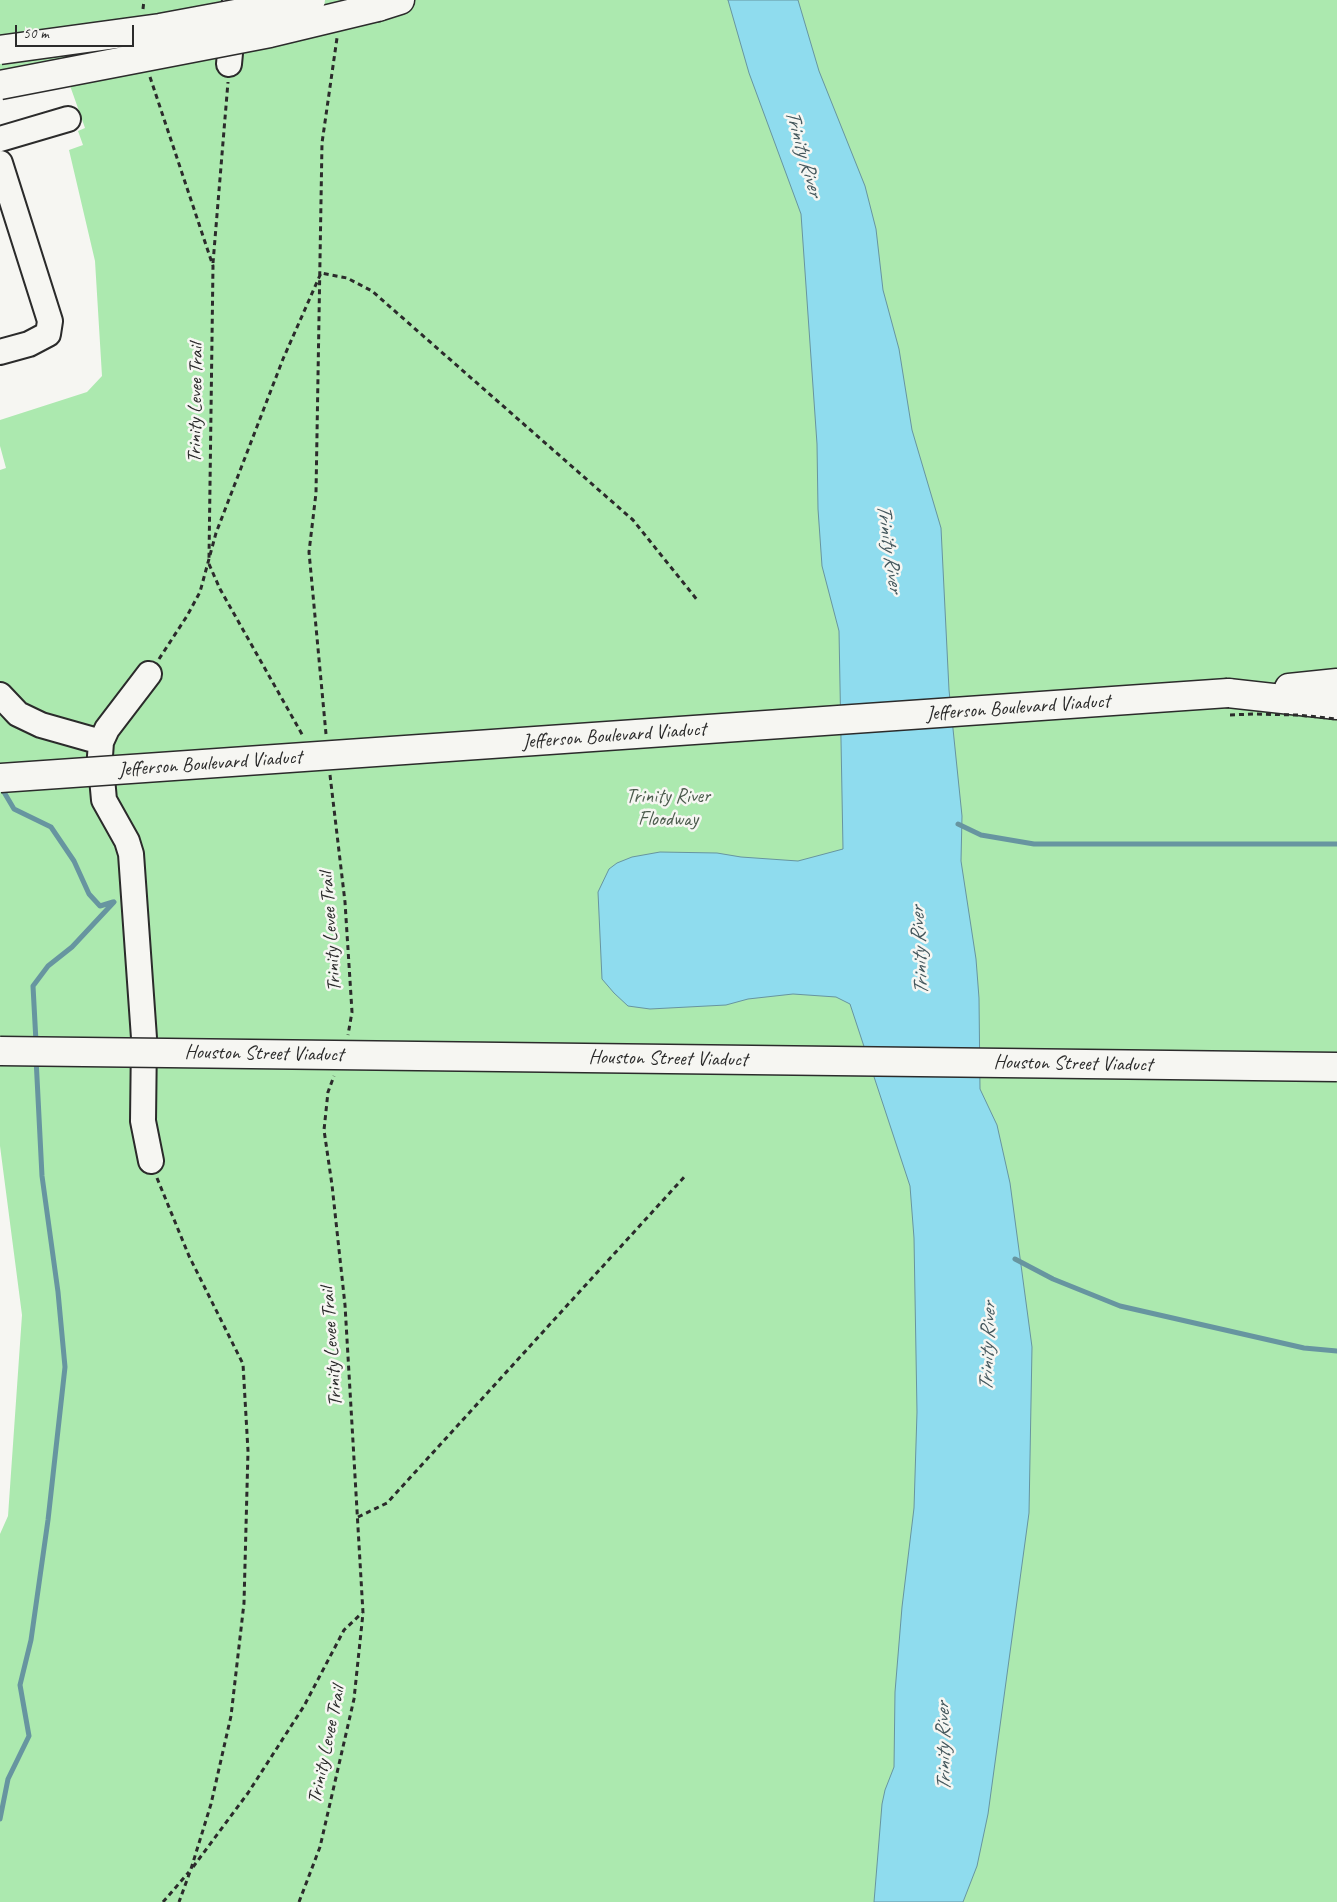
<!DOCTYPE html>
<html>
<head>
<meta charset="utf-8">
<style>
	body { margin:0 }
	#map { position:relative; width:1337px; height:1902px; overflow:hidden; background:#f6f6f2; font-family:Caveat,sans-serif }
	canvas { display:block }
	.scale { position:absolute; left:15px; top:25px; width:119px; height:22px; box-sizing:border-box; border:2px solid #2b2b2b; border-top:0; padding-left:6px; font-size:15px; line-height:18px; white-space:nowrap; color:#2b2b2b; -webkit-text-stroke:4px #f6f6f2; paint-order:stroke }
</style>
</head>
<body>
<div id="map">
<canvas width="1337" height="1902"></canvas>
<div class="scale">50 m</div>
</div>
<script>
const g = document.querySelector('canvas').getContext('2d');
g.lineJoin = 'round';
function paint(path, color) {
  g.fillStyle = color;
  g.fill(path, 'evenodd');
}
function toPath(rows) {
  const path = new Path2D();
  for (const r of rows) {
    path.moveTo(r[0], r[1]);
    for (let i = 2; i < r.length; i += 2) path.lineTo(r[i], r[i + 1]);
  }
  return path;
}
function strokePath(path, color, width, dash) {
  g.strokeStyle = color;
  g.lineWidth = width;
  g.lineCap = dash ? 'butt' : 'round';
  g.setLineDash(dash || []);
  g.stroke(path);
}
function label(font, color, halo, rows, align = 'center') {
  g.font = font + ' Caveat,sans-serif';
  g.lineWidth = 5;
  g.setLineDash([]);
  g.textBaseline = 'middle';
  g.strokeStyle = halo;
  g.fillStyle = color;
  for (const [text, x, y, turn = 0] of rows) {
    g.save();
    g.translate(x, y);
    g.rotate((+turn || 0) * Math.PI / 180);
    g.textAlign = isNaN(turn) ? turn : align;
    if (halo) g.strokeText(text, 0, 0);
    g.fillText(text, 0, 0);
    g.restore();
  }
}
paint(toPath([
	[0,0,1337,0,1337,1902,0,1902,0,1534,8,1516,22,1315,0,1146,0,470,6,468,0,446,0,420,87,392,102,376,95,261,69,150,83,145,78,131,85,128,68,80,0,96]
]), '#ace9af');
const water = toPath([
	[728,0,798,0,819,71,865,186,876,229,883,290,899,349,912,430,941,528,949,690,962,816,961,861,976,959,979,998,980,1089,997,1125,1010,1183,1032,1347,1029,1513,988,1814,977,1866,963,1902,874,1902,882,1804,885,1790,894,1767,895,1692,902,1607,914,1508,917,1412,914,1238,910,1186,850,1004,836,997,793,994,748,999,726,1005,650,1009,628,1006,614,993,602,979,598,892,609,869,617,863,632,857,660,852,717,853,741,857,798,861,843,849,839,631,822,566,818,509,817,444,801,214,749,73,728,0]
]);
paint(water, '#8fdcee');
strokePath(water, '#6795a0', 1);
strokePath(toPath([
	[1,787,14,809,51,827,74,861,89,894,100,906,113,902],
	[958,824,981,835,1034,844,1337,844],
	[36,1042,33,986,48,966,72,947,114,902],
	[1015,1259,1053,1279,1120,1306,1304,1348,1337,1351],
	[0,1819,8,1779,29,1736,20,1685,31,1640,48,1520,65,1367,58,1292,42,1176,36,1058]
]), '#6795a0', 5);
const minor = toPath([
	[229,64,235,0],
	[0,139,68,119],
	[0,163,50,321,48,334,29,344,0,352],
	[149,674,107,729,101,742,100,756,104,800,127,841,131,854,144,1038,143,1121,151,1161],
	[0,695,18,714,41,725,101,742]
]);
const major = toPath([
	[1289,688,1337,683],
	[1228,693,1337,705]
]);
const highway = toPath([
	[378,7,400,0]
]);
strokePath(minor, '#2b2b2b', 28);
strokePath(major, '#2b2b2b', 31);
strokePath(highway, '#2b2b2b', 31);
strokePath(toPath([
	[143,9,144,0],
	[150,77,213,266,209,558],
	[213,263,228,82],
	[209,564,220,589,303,736],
	[159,659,187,616,200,592,216,533,283,359,321,273,347,278,372,291,633,520,698,601],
	[326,734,309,552,316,493,322,143,337,38],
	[330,775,345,902,352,1012,348,1035],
	[157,1178,189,1256,243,1364,248,1451,244,1603,231,1716,211,1804,191,1869,179,1902],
	[358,1517,387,1503,686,1175],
	[193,1867,248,1793,304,1706,344,1630,362,1613],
	[163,1902,189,1872],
	[299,1902,320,1847,354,1699,363,1613,345,1305,332,1185,324,1130,328,1092,334,1076]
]), '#2b2b2b', 3, [5, 4]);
strokePath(minor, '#f6f6f2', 24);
strokePath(major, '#f6f6f2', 28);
strokePath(highway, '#f6f6f2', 28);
strokePath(toPath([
	[0,1064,1337,1078]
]), '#2b2b2b', 1);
const majorBridge = toPath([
	[0,778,1228,693],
	[0,1051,1337,1067]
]);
const highwayBridge = toPath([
	[0,50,160,28,311,0],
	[0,85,270,33,378,7]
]);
strokePath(majorBridge, '#2b2b2b', 31, []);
strokePath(highwayBridge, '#2b2b2b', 31, []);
strokePath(toPath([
	[1230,715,1253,714,1298,715,1337,719]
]), '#2b2b2b', 3, [5, 4]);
strokePath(majorBridge, '#f6f6f2', 28);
strokePath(highwayBridge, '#f6f6f2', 28);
label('20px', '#2b2b2b', '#f6f6f2', [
	["Trinity Levee Trail",196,403,-89],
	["Jefferson Boulevard Viaduct",1018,708,-4],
	["Jefferson Boulevard Viaduct",614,736,-4],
	["Jefferson Boulevard Viaduct",210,764,-4],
	["Trinity Levee Trail",331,932,-94],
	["Houston Street Viaduct",264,1054,1],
	["Houston Street Viaduct",668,1059,1],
	["Houston Street Viaduct",1073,1064,1],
	["Trinity Levee Trail",332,1347,-94],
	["Trinity Levee Trail",327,1745,-78]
]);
label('20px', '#4b5a4c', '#f6f6f2', [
	["Trinity River",668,797],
	["Floodway",668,820]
]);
label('italic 21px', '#44575c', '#f6f6f2', [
	["Trinity River",803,153,74],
	["Trinity River",889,548,82],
	["Trinity River",920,951,-93],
	["Trinity River",988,1347,-88],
	["Trinity River",944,1747,-91]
]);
</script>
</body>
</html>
